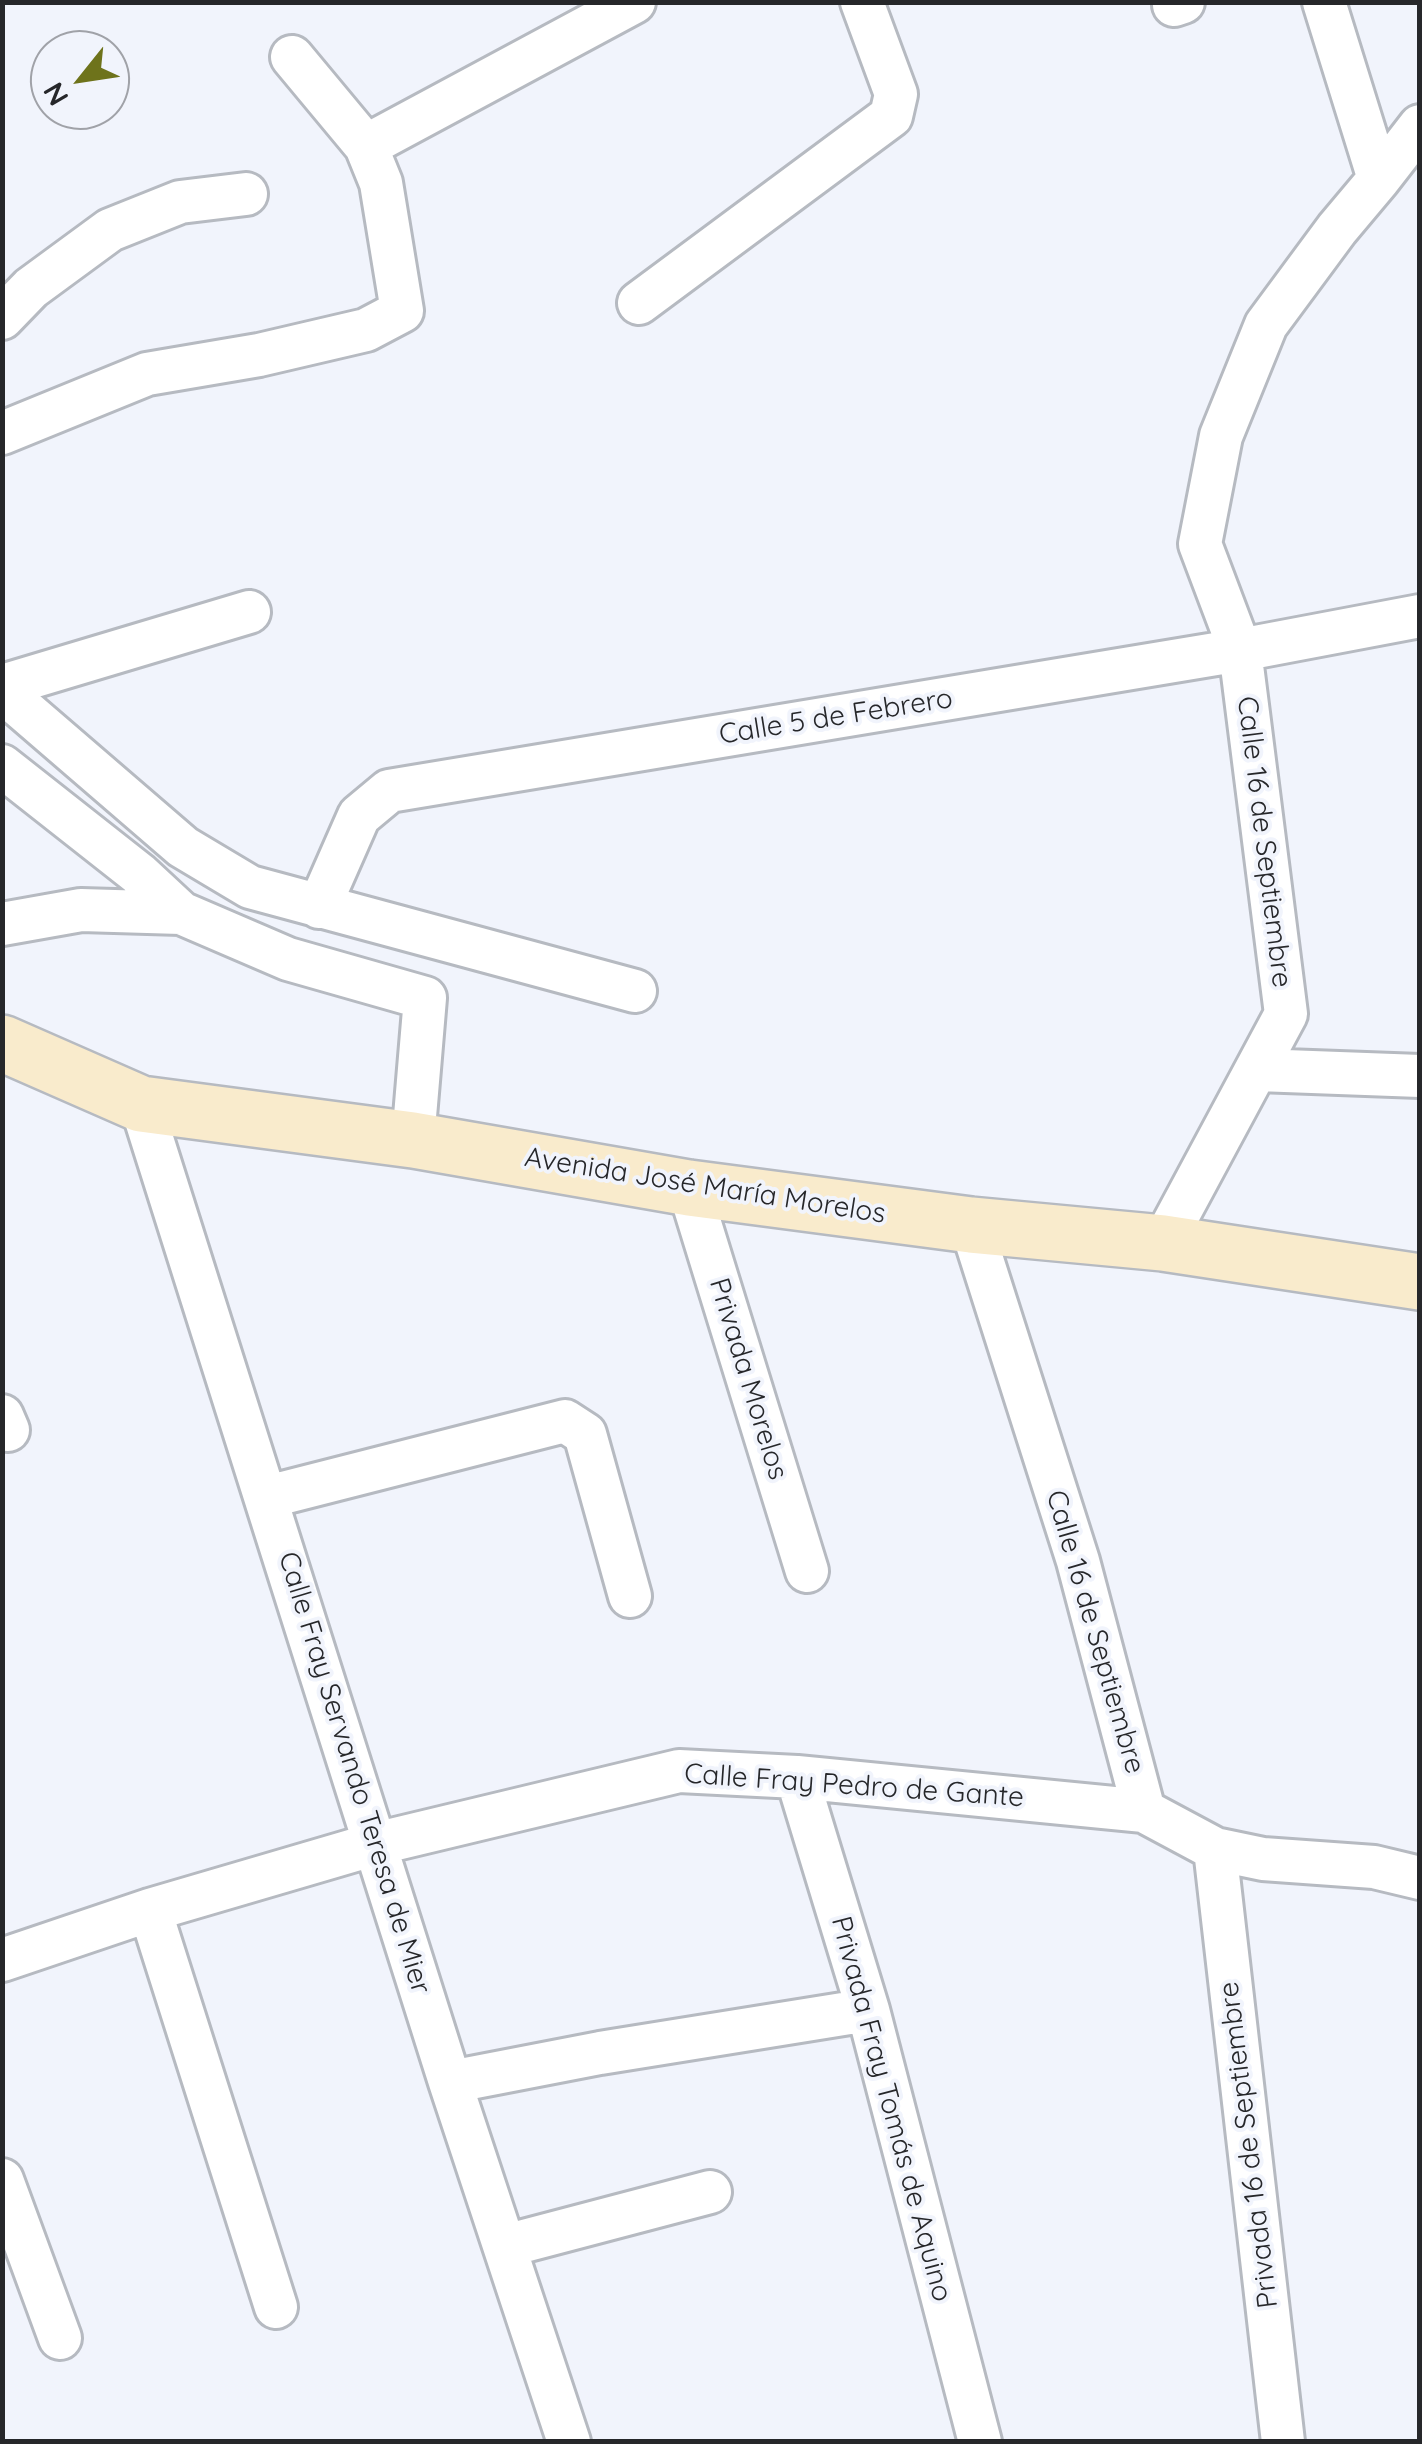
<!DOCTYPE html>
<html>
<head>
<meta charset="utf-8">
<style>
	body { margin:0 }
	#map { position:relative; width:1422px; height:2444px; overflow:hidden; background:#f1f4fc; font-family:Quicksand,sans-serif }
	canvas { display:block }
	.frame { position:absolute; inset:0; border:5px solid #26272a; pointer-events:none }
	.north { position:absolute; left:30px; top:30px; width:100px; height:100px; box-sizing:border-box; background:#f1f4fc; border:2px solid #a0a2a8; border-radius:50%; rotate:240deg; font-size:28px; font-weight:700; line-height:40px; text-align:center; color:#26272a }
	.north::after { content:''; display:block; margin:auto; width:35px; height:45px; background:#6e731b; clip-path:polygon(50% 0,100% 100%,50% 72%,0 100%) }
</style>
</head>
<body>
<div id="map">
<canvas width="1422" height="2444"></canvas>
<div class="frame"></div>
<div class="north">N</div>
</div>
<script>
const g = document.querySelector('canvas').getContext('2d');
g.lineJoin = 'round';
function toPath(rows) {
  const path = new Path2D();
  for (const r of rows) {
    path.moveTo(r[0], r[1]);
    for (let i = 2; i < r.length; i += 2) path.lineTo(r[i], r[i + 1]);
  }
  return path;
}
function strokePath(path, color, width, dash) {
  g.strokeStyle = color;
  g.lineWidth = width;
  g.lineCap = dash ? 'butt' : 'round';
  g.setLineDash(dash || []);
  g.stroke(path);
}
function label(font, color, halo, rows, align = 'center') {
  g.font = font + ' Quicksand,sans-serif';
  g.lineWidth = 8;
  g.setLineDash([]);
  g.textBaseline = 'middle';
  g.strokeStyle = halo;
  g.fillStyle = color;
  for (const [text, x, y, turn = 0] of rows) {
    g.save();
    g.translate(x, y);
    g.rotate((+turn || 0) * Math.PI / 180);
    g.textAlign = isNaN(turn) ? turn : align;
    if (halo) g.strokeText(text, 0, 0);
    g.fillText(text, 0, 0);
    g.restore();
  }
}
const minor = toPath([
	[1174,5,1183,2],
	[366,146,634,2],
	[1379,179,1420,126],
	[639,303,891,116,896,94,862,2],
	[2,318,31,288,110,230,180,202,246,194],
	[2,433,147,374,259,355,366,330,402,311,381,183,366,146,292,57],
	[2,686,249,612],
	[2,691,183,847,250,887,635,991],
	[2,766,139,874,181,913,288,959,425,998,413,1140],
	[319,907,359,816,389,791,1240,650,1420,616],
	[2,924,81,910,181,913],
	[1258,1070,1420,1076],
	[141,1104,450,2082,569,2442],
	[689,1188,807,1571],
	[971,1225,1078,1561,1144,1811],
	[1163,1243,1286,1014,1240,650,1200,544,1221,436,1266,325,1337,229,1379,179,1324,2],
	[2,1416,8,1430],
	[267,1497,565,1421,585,1434,630,1596],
	[797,1777,868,2010,980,2442],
	[1215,1849,1283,2442],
	[150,1910,276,2307],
	[2,1960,150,1910,375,1844,679,1771,797,1777,1144,1811,1215,1849,1263,1859,1374,1867,1420,1878],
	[450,2082,600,2053,868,2010],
	[2,2180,60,2338],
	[505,2246,710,2192]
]);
const secondary = toPath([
	[2,1043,141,1104,413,1140,689,1188,971,1225,1163,1243,1420,1282]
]);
strokePath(minor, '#b6bac1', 48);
strokePath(secondary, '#b6bac1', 60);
strokePath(minor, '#fff', 42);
strokePath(secondary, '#f9ebcc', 55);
label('28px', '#26272a', '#f1f4fc', [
	["Calle 5 de Febrero",836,717,-9],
	["Calle 16 de Septiembre",1264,842,83],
	["Avenida José María Morelos",705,1186,9],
	["Privada Morelos",748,1379,73],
	["Calle 16 de Septiembre",1095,1632,74],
	["Calle Fray Servando Teresa de Mier",354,1773,73],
	["Calle Fray Pedro de Gante",854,1786,4],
	["Privada Fray Tomás de Aquino",891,2109,75],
	["Privada 16 de Septiembre",1249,2145,-97]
]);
</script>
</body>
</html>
